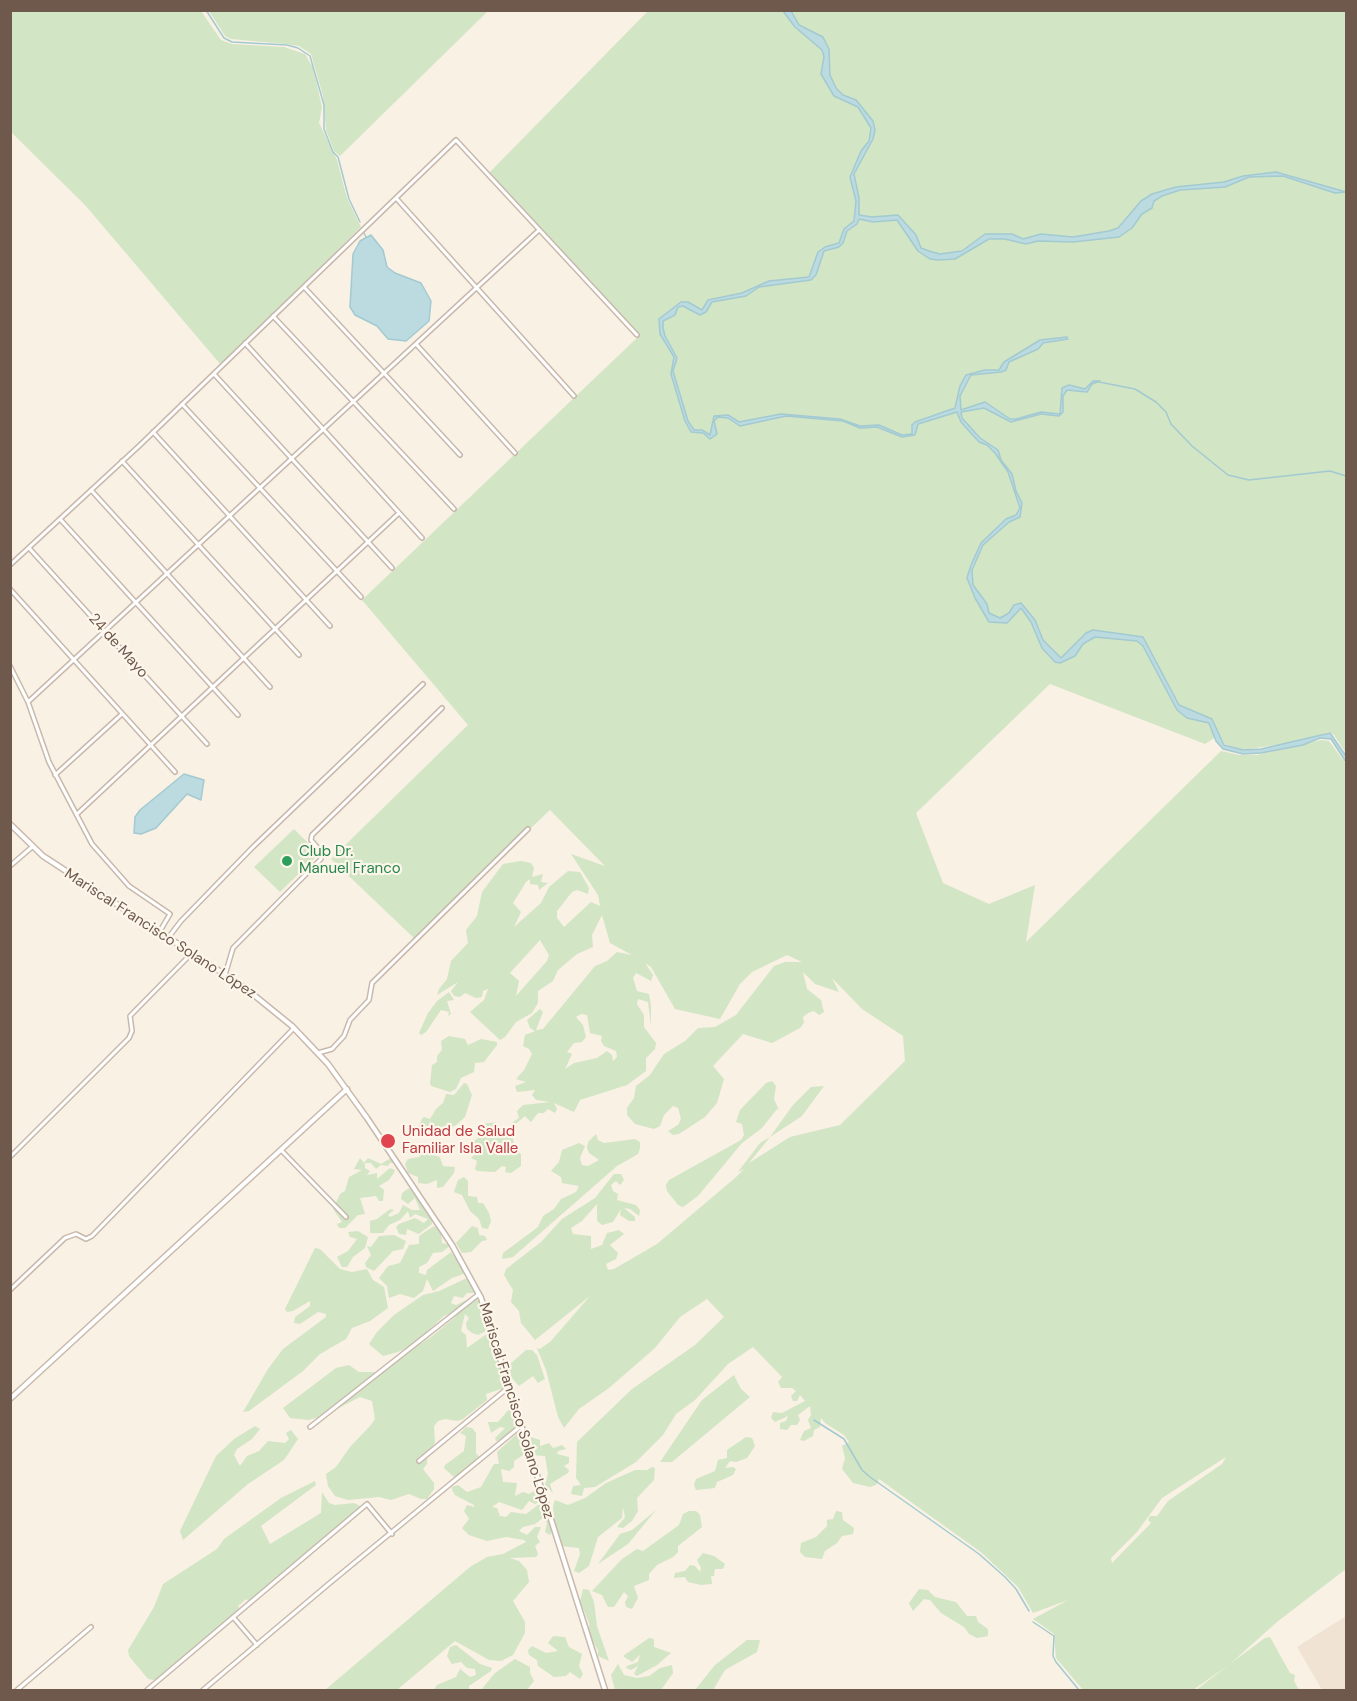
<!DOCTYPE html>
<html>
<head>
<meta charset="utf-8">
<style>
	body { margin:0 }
	#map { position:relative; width:1357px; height:1701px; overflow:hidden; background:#f9f1e4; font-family:"DM Sans",sans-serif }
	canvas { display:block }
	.frame { position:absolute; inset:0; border:12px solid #6f594d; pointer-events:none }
</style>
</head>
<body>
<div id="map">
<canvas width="1357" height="1701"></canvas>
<div class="frame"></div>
</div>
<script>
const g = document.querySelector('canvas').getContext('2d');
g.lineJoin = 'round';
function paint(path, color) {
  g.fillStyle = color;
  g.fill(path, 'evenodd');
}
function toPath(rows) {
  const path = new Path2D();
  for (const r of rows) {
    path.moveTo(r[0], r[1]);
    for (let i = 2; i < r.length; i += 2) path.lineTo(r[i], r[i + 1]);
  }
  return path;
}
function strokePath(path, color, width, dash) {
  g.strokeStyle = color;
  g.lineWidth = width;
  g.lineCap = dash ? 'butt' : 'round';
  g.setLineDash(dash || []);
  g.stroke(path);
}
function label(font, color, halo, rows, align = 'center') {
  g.font = font + ' "DM Sans",sans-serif';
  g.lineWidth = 4.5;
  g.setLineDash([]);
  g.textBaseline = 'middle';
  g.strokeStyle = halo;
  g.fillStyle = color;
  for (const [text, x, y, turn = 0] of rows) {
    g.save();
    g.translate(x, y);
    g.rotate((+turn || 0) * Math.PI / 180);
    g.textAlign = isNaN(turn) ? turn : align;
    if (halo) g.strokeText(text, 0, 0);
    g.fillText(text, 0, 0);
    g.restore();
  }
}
paint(toPath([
	[1346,1616,1346,1690,1322,1690,1297,1647]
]), '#f0e3d4');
paint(toPath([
	[10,11,201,11,221,40,232,44,284,47,305,54,313,68,322,107,319,123,337,160,347,198,361,227,221,365,85,205,11,132],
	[209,11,488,11,340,156,334,151,326,130,323,96,311,54,299,46,286,44,231,39,225,36],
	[648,11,1346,11,1346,753,1334,735,1329,732,1300,741,1243,750,1225,744,1219,735,1205,744,1050,684,916,813,943,883,989,904,1035,885,1026,942,1221,751,1240,755,1257,755,1321,740,1329,741,1346,764,1346,1569,1277,1622,1231,1663,1265,1638,1270,1637,1290,1673,1295,1675,1294,1681,1299,1690,1196,1690,1230,1664,1193,1690,1083,1690,1056,1658,1054,1634,1033,1619,1068,1600,1033,1613,1018,1587,982,1553,879,1479,876,1485,870,1487,853,1483,842,1469,845,1458,842,1446,849,1442,844,1435,825,1423,821,1418,820,1427,814,1430,813,1436,804,1441,800,1440,804,1431,811,1428,808,1420,811,1415,810,1406,798,1415,800,1420,797,1425,791,1425,787,1430,780,1429,780,1423,786,1421,788,1416,775,1422,771,1418,773,1412,782,1413,805,1401,800,1395,797,1401,793,1401,791,1396,796,1391,792,1388,781,1388,778,1382,782,1377,753,1347,728,1364,695,1400,676,1414,663,1435,636,1462,595,1487,584,1488,582,1496,571,1494,573,1486,581,1485,576,1478,577,1442,632,1389,695,1345,724,1317,707,1299,680,1317,655,1348,609,1388,579,1409,564,1428,558,1417,546,1370,537,1348,540,1349,551,1341,590,1296,535,1340,521,1323,519,1311,511,1302,513,1290,504,1275,506,1269,541,1242,562,1219,595,1198,614,1174,621,1174,624,1180,620,1185,616,1181,611,1185,613,1191,618,1194,617,1200,636,1205,640,1210,639,1216,630,1209,624,1208,635,1217,635,1221,629,1221,620,1215,621,1209,613,1222,602,1225,597,1221,597,1204,582,1221,571,1228,573,1234,591,1236,591,1249,602,1245,607,1233,619,1230,624,1234,610,1245,618,1253,616,1259,606,1264,608,1270,614,1269,657,1244,735,1178,744,1169,738,1172,760,1143,770,1137,793,1105,811,1087,824,1086,802,1116,770,1137,749,1163,790,1137,840,1125,905,1061,903,1036,862,1009,832,978,839,992,815,984,803,972,807,989,821,1000,824,1012,819,1015,814,1011,808,1013,803,1017,804,1023,800,1028,772,1043,743,1034,713,1066,724,1079,717,1103,705,1117,679,1134,673,1135,668,1131,678,1125,681,1119,678,1108,673,1106,664,1115,660,1126,654,1129,635,1124,627,1115,627,1108,634,1098,636,1086,650,1075,664,1054,685,1041,698,1028,715,1027,736,1015,774,966,785,962,802,962,787,955,752,972,740,984,720,1019,675,1009,651,967,645,963,653,975,651,981,636,973,633,978,637,991,649,994,651,1006,651,1026,648,1002,638,999,637,1004,644,1015,644,1027,656,1043,655,1049,646,1058,646,1071,627,1085,580,1100,574,1112,554,1103,557,1109,555,1113,548,1109,544,1113,538,1113,531,1122,525,1116,511,1128,510,1124,519,1118,517,1111,523,1105,550,1102,536,1100,532,1095,535,1090,517,1092,515,1086,526,1082,516,1079,524,1070,532,1054,529,1049,523,1046,525,1035,535,1031,530,1028,527,1020,540,1009,543,1012,536,1030,543,1029,595,966,607,961,617,952,632,955,610,943,602,915,592,935,593,947,577,954,558,970,553,981,538,991,538,1003,532,1013,516,1022,505,1037,500,1040,470,1012,484,1000,488,989,483,991,482,997,476,998,465,993,460,997,454,996,451,991,458,982,437,995,439,989,447,979,451,961,468,943,466,930,477,916,482,892,503,864,521,861,531,863,534,868,532,877,543,874,541,882,548,883,539,890,538,885,530,884,530,879,526,882,513,903,521,912,514,927,541,903,549,887,568,871,580,872,589,888,588,894,577,890,572,892,557,911,557,918,564,927,591,902,600,906,598,895,571,854,605,866,550,810,531,828,529,827,517,839,514,846,509,847,415,939,331,859,468,725,362,600,640,335,489,173],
	[540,940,549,955,547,961,516,996,519,981,510,973],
	[581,1014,587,1015,590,1033,602,1036,601,1041,604,1046,616,1051,617,1057,613,1061,612,1055,607,1051,597,1058,574,1063,565,1069,572,1054,567,1052,574,1043,582,1042,586,1037,583,1025,576,1017],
	[1226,1457,1222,1464,1168,1501,1157,1516,1150,1516,1148,1520,1151,1523,1112,1563,1111,1558,1137,1532,1162,1498],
	[294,829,319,854,280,892,254,867],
	[449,992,454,1000,447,1001,451,1014,448,1016,449,1012,441,1010,426,1032,421,1035,419,1033,428,1013,437,1001],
	[449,1036,465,1039,468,1045,481,1039,497,1042,497,1045,484,1062,475,1063,474,1072,461,1078,456,1089,450,1092,431,1086,430,1083,432,1065,437,1062,437,1056,442,1050,441,1041],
	[772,1081,776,1086,774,1099,779,1110,777,1109,762,1128,742,1143,698,1196,683,1207,678,1205,667,1191,666,1185,669,1180,741,1140,744,1135,742,1124,736,1122,740,1110,766,1083],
	[464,1083,467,1084,472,1095,465,1117,456,1125,443,1132,432,1128,430,1120,429,1129,436,1135,434,1138,423,1135,418,1127,422,1119,424,1117,430,1119,436,1109,443,1103,446,1094,454,1095],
	[496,1122,504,1132,512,1136,516,1150,521,1154,521,1166,511,1173,505,1172,506,1167,502,1166,495,1172,477,1171,475,1169,477,1161,471,1158,477,1152,469,1144,480,1137,484,1124],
	[596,1134,598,1140,604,1143,635,1139,640,1142,640,1148,638,1154,617,1166,513,1257,502,1259,503,1253,538,1227,543,1216,554,1209,561,1199,576,1192,579,1186,562,1183,561,1177,551,1171,559,1162,562,1150,579,1143,585,1146,580,1158,582,1165,588,1166,599,1160,589,1153,587,1148,588,1142],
	[423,1152,440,1157,443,1166,455,1167,454,1173,443,1187,437,1188,437,1180,427,1184,418,1183,418,1177,408,1173,405,1164,408,1159,419,1157],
	[360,1158,364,1163,368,1158,381,1164,391,1158,395,1163,390,1163,388,1166,381,1165,376,1169,371,1163,365,1163,365,1168,370,1171,367,1175,377,1173,377,1179,390,1168,395,1170,394,1173,389,1180,379,1186,384,1190,383,1201,379,1201,376,1196,360,1198,365,1214,358,1215,345,1228,339,1228,337,1224,342,1222,333,1209,340,1194,345,1191,349,1177,362,1170,354,1169],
	[464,1177,468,1181,468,1196,477,1197,478,1203,483,1203,489,1213,491,1221,488,1229,482,1228,479,1219,470,1211,462,1195,454,1192,458,1180],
	[409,1188,431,1213,432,1224,419,1234,407,1229,406,1235,399,1234,396,1227,399,1224,415,1218,424,1223,428,1219,415,1214,410,1218,408,1211,400,1220,389,1225,383,1233,370,1233,370,1221,377,1219,390,1209,394,1210,388,1215,390,1217,399,1213,403,1205,412,1210,420,1210,415,1198,408,1204,401,1199,402,1193],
	[434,1226,441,1231,442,1243,451,1245,442,1252,433,1253,427,1263,419,1267,419,1273,426,1275,427,1270,451,1252,453,1255,457,1255,463,1265,461,1267,465,1268,466,1273,452,1278,433,1291,427,1279,423,1291,414,1298,400,1294,389,1298,387,1286,379,1278,388,1266,400,1263,409,1245,419,1244,419,1236],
	[472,1226,478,1228,479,1235,485,1236,487,1240,482,1241,471,1252,462,1253,456,1243],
	[358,1231,368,1237,365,1248,353,1257,347,1267,342,1267,337,1257,348,1251,357,1239,350,1237,348,1232],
	[394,1235,406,1241,403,1249,393,1251,374,1271,366,1267,365,1263,371,1255,367,1246,371,1247,379,1236],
	[315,1248,320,1249,340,1269,352,1272,367,1269,373,1280,384,1287,388,1308,370,1321,352,1328,346,1339,320,1354,303,1371,249,1411,243,1412,268,1369,283,1349,326,1317,326,1314,318,1312,300,1324,294,1323,295,1317,310,1306,310,1301,293,1311,287,1312,285,1309],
	[467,1278,475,1287,475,1293,467,1293,463,1298,454,1296,451,1303,456,1305,473,1297,462,1308,477,1299,483,1309,489,1312,490,1329,478,1335,472,1333,467,1329,466,1323,469,1318,465,1314,461,1331,466,1335,467,1348,488,1333,494,1335,494,1348,503,1376,504,1388,486,1394,487,1400,463,1419,457,1421,445,1419,438,1421,434,1426,435,1443,428,1452,427,1464,423,1469,434,1483,434,1489,427,1499,421,1499,409,1494,391,1500,379,1497,348,1500,335,1496,328,1486,326,1474,336,1467,350,1447,371,1425,375,1419,372,1401,360,1397,321,1417,308,1420,290,1418,283,1408,336,1368,349,1365,359,1372,377,1372,431,1337,454,1318,459,1310,444,1316,411,1346,398,1352,383,1356,369,1344,377,1332,394,1315,423,1295,439,1291],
	[526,1350,532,1350,537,1355,545,1379,538,1383,533,1376,519,1386,511,1377,509,1365],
	[734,1375,741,1389,750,1397,672,1462,660,1462,702,1400],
	[511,1407,515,1407,520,1428,516,1426,504,1440,496,1441,495,1438,505,1428,500,1427,491,1433,488,1422,498,1422],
	[255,1426,260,1429,252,1439,237,1449,234,1455,240,1466,247,1456,259,1451,268,1441,285,1443,289,1439,286,1433,291,1430,298,1439,284,1460,248,1484,183,1540,180,1531,216,1456,234,1439],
	[466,1427,472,1428,476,1433,476,1453,479,1457,479,1463,455,1478,444,1468,445,1465,464,1451,466,1436,460,1433],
	[520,1431,523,1431,525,1437,523,1439,526,1453,514,1461,514,1467,509,1471,501,1469,503,1482,517,1483,515,1496,523,1492,529,1494,539,1488,544,1500,535,1504,529,1501,522,1510,499,1502,492,1507,497,1508,500,1516,506,1517,511,1512,526,1514,538,1505,544,1504,551,1513,553,1531,550,1535,545,1532,547,1523,544,1517,535,1524,523,1527,519,1531,527,1535,535,1527,541,1527,537,1537,540,1542,535,1546,538,1554,536,1557,510,1558,519,1561,527,1570,529,1582,513,1601,525,1622,525,1633,513,1655,501,1661,489,1660,455,1641,397,1690,325,1690,470,1567,487,1557,503,1554,526,1542,524,1540,506,1537,487,1541,469,1535,462,1528,469,1519,464,1511,467,1505,474,1507,474,1505,455,1495,452,1490,452,1487,458,1485,467,1492,481,1487,494,1464,499,1464,497,1452],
	[531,1437,540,1440,540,1446,549,1443,553,1448,562,1445,566,1449,558,1451,557,1454,569,1457,569,1463,564,1466,569,1470,568,1473,550,1484,553,1493,545,1485,548,1474,545,1456,531,1455,538,1447,531,1446],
	[746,1437,752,1438,755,1446,747,1458,736,1462,730,1461,725,1468,733,1467,736,1469,733,1475,717,1482,715,1488,696,1490,694,1485,696,1479,715,1471,718,1460,727,1458,727,1450],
	[652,1467,655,1468,654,1480,637,1498,638,1511,632,1521,623,1528,617,1527,625,1517,623,1507,622,1518,598,1537,589,1566,579,1573,574,1571,580,1554,579,1548,561,1546,554,1517,553,1506,555,1500,568,1505,585,1498,606,1483,635,1470,647,1470],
	[315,1481,316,1485,261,1526,270,1544,321,1513,322,1492,329,1503,335,1505,354,1503,362,1507,249,1602,246,1599,238,1606,241,1610,160,1677,154,1680,148,1679,129,1656,128,1650,154,1607,163,1584,217,1549,224,1539,281,1498],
	[656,1510,628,1544,598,1564,620,1534,632,1530],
	[689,1511,696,1511,700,1515,702,1527,678,1546,678,1552,673,1557,657,1565,649,1574,649,1580,634,1586,638,1598,632,1609,626,1607,625,1602,628,1596,624,1592,614,1607,608,1607,602,1595,592,1591,622,1559,637,1549,643,1551,679,1525,683,1514],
	[836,1511,842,1512,843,1520,854,1528,853,1534,842,1536,837,1543,825,1551,822,1559,805,1557,800,1552,801,1543,816,1537,827,1526,827,1520,833,1519],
	[703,1553,714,1556,725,1564,723,1569,715,1569,714,1576,711,1576,712,1584,701,1585,688,1582,685,1577,674,1578,675,1573,685,1571,690,1565,695,1566,700,1572,701,1568,697,1560],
	[583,1589,589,1590,594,1602,597,1626,609,1661,598,1656,598,1650,589,1635,589,1623,580,1601],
	[919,1589,928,1590,935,1597,956,1602,967,1616,976,1616,978,1622,988,1629,988,1636,977,1638,969,1634,964,1627,941,1613,930,1600,924,1599,913,1611,909,1603],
	[553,1636,565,1637,569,1647,582,1654,579,1666,583,1674,580,1679,570,1672,566,1676,554,1677,538,1666,537,1660,529,1655,528,1650,532,1646,546,1653,558,1651,548,1643],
	[649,1638,654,1639,654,1647,671,1653,657,1665,637,1676,634,1674,638,1666,631,1670,626,1668,627,1666,638,1662,640,1655,632,1662,623,1656],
	[747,1640,760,1640,757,1652,725,1670,713,1690,695,1690,715,1665],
	[456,1645,480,1664,492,1668,491,1671,469,1686,469,1690,434,1690,437,1685,456,1677,460,1669,470,1677,476,1675,475,1669,467,1668,461,1662,452,1664,450,1661,447,1656,450,1647],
	[515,1659,530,1667,530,1673,534,1681,527,1690,481,1690,495,1673],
	[618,1664,624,1675,637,1678,649,1676,660,1668,672,1665,673,1673,661,1690,615,1690,611,1675]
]), '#d2e5c5');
const water = toPath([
	[783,11,791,11,799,25,823,37,829,49,830,75,836,88,843,95,856,100,873,121,875,130,873,139,854,174,859,198,859,215,872,217,898,215,916,235,921,248,929,251,940,254,962,251,985,234,1012,234,1023,239,1041,234,1073,237,1109,231,1118,228,1141,201,1152,194,1176,187,1224,182,1243,176,1276,172,1346,192,1335,193,1283,176,1249,177,1225,187,1180,190,1162,196,1154,201,1152,208,1142,214,1132,228,1119,237,1073,242,1038,241,1026,244,1005,239,989,239,955,259,938,260,930,259,918,251,897,220,873,222,859,219,857,224,847,231,843,243,839,247,824,251,816,275,811,280,759,287,746,296,712,302,706,312,700,315,683,306,678,307,675,315,663,321,663,328,665,336,677,358,673,371,688,421,694,430,702,430,710,435,714,416,728,415,739,422,781,414,840,419,860,426,879,425,902,435,912,434,912,425,915,422,955,408,960,386,966,375,985,370,999,370,1004,362,1040,340,1067,337,1068,339,1043,343,1038,349,1009,362,1006,370,1001,372,971,375,960,396,961,410,985,402,1010,419,1016,419,1041,412,1060,414,1062,388,1069,385,1085,389,1093,381,1100,381,1092,384,1087,392,1067,390,1063,396,1063,412,1059,416,1041,414,1011,422,984,408,961,412,962,418,980,438,998,450,1001,460,1012,474,1016,491,1022,503,1020,517,1009,522,983,545,972,570,973,585,987,604,989,613,1000,618,1009,613,1014,605,1021,603,1035,620,1043,640,1061,658,1086,633,1093,630,1143,637,1179,705,1212,719,1224,745,1243,750,1261,749,1330,733,1346,756,1346,762,1331,739,1320,738,1303,745,1261,753,1243,754,1223,749,1216,741,1209,723,1187,718,1177,710,1143,646,1137,641,1095,637,1083,644,1075,656,1060,663,1055,662,1042,648,1031,622,1021,608,1007,623,989,622,975,598,967,578,971,565,981,543,1006,519,1016,515,1020,508,1008,472,995,453,987,445,979,442,961,422,957,412,918,424,915,435,902,437,877,427,860,428,843,421,786,416,740,426,728,418,718,417,714,421,717,434,710,439,703,433,691,432,685,421,671,374,674,357,660,334,659,319,681,302,688,302,702,310,708,300,742,293,769,281,809,277,818,252,825,247,839,243,844,229,854,221,856,201,850,177,861,151,869,141,871,128,858,107,834,96,821,74,824,57,822,50,795,27,783,11],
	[371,235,383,250,387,267,395,273,421,283,431,301,429,321,406,341,388,339,377,326,355,315,350,307,353,254,360,241,371,235],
	[184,774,204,780,201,800,187,794,156,828,141,834,134,833,135,817,140,810,184,774]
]);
paint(water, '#bbdbe1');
strokePath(water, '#a3cad1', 1.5);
strokePath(toPath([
	[206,10,224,38,232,42,287,45,298,48,310,56,324,105,324,129,333,152,338,157,349,199,360,222],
	[364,233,366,237],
	[1099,382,1135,389,1156,402,1166,412,1171,424,1192,446,1228,475,1249,480,1330,471,1346,476],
	[814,1420,844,1439,862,1470,870,1477,979,1554,1005,1577,1016,1589,1029,1611],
	[1033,1622,1054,1636,1053,1656,1056,1662,1079,1690]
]), '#a3cad1', 1.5);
const minor = toPath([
	[396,198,574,396],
	[304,287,460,455],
	[273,316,454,509],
	[245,343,422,538],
	[416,344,515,453],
	[214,374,392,568],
	[182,404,361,597],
	[153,432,330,626],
	[122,461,299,655],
	[91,490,270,687],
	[60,519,238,715],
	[29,548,207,744],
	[10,565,139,446,456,140,637,335],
	[10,589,175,772],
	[10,666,28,702,49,762,92,844,129,886,170,914,160,931],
	[28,702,538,231],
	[55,775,122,714],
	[77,814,399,513],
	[10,866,32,847],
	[168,938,181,921,253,847,423,684],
	[225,975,233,948,321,859,322,853,311,840,312,835,442,708],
	[318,1053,332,1049,344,1036,350,1020,369,1000,372,983,528,829],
	[281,1150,346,1217],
	[10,1157,129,1038,132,1031,130,1016,192,953],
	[10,1290,65,1238,76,1234,86,1239,92,1236,294,1028],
	[310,1427,479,1294],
	[419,1461,509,1387],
	[233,1617,257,1645],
	[17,1690,91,1627],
	[147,1690,367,1504,392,1534],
	[203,1690,331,1582,522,1425]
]);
const tertiary = toPath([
	[10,824,43,856,244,987,292,1026,328,1064,367,1118,452,1245,481,1298,605,1690],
	[10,1399,347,1089]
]);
strokePath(minor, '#c9b9ac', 6);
strokePath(tertiary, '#c9b9ac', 7);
strokePath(minor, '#fff', 3);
strokePath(tertiary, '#fff', 4);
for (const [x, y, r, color] of [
	[287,861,6,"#2e9e5b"],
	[388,1141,8,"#e0444e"]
]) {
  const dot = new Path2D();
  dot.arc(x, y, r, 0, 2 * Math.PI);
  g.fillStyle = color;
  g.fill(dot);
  strokePath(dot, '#fdf6ea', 2);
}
label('15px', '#6f594d', '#fdf6ea', [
	["24 de Mayo",118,646,48],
	["Mariscal Francisco Solano López",160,934,33],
	["Mariscal Francisco Solano López",516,1411,73]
]);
label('15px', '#27864d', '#fdf6ea', [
	["Club Dr.",299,852],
	["Manuel Franco",299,869]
], 'left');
label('15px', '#be3a42', '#fdf6ea', [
	["Unidad de Salud",402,1132],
	["Familiar Isla Valle",402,1149]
], 'left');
</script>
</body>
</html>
